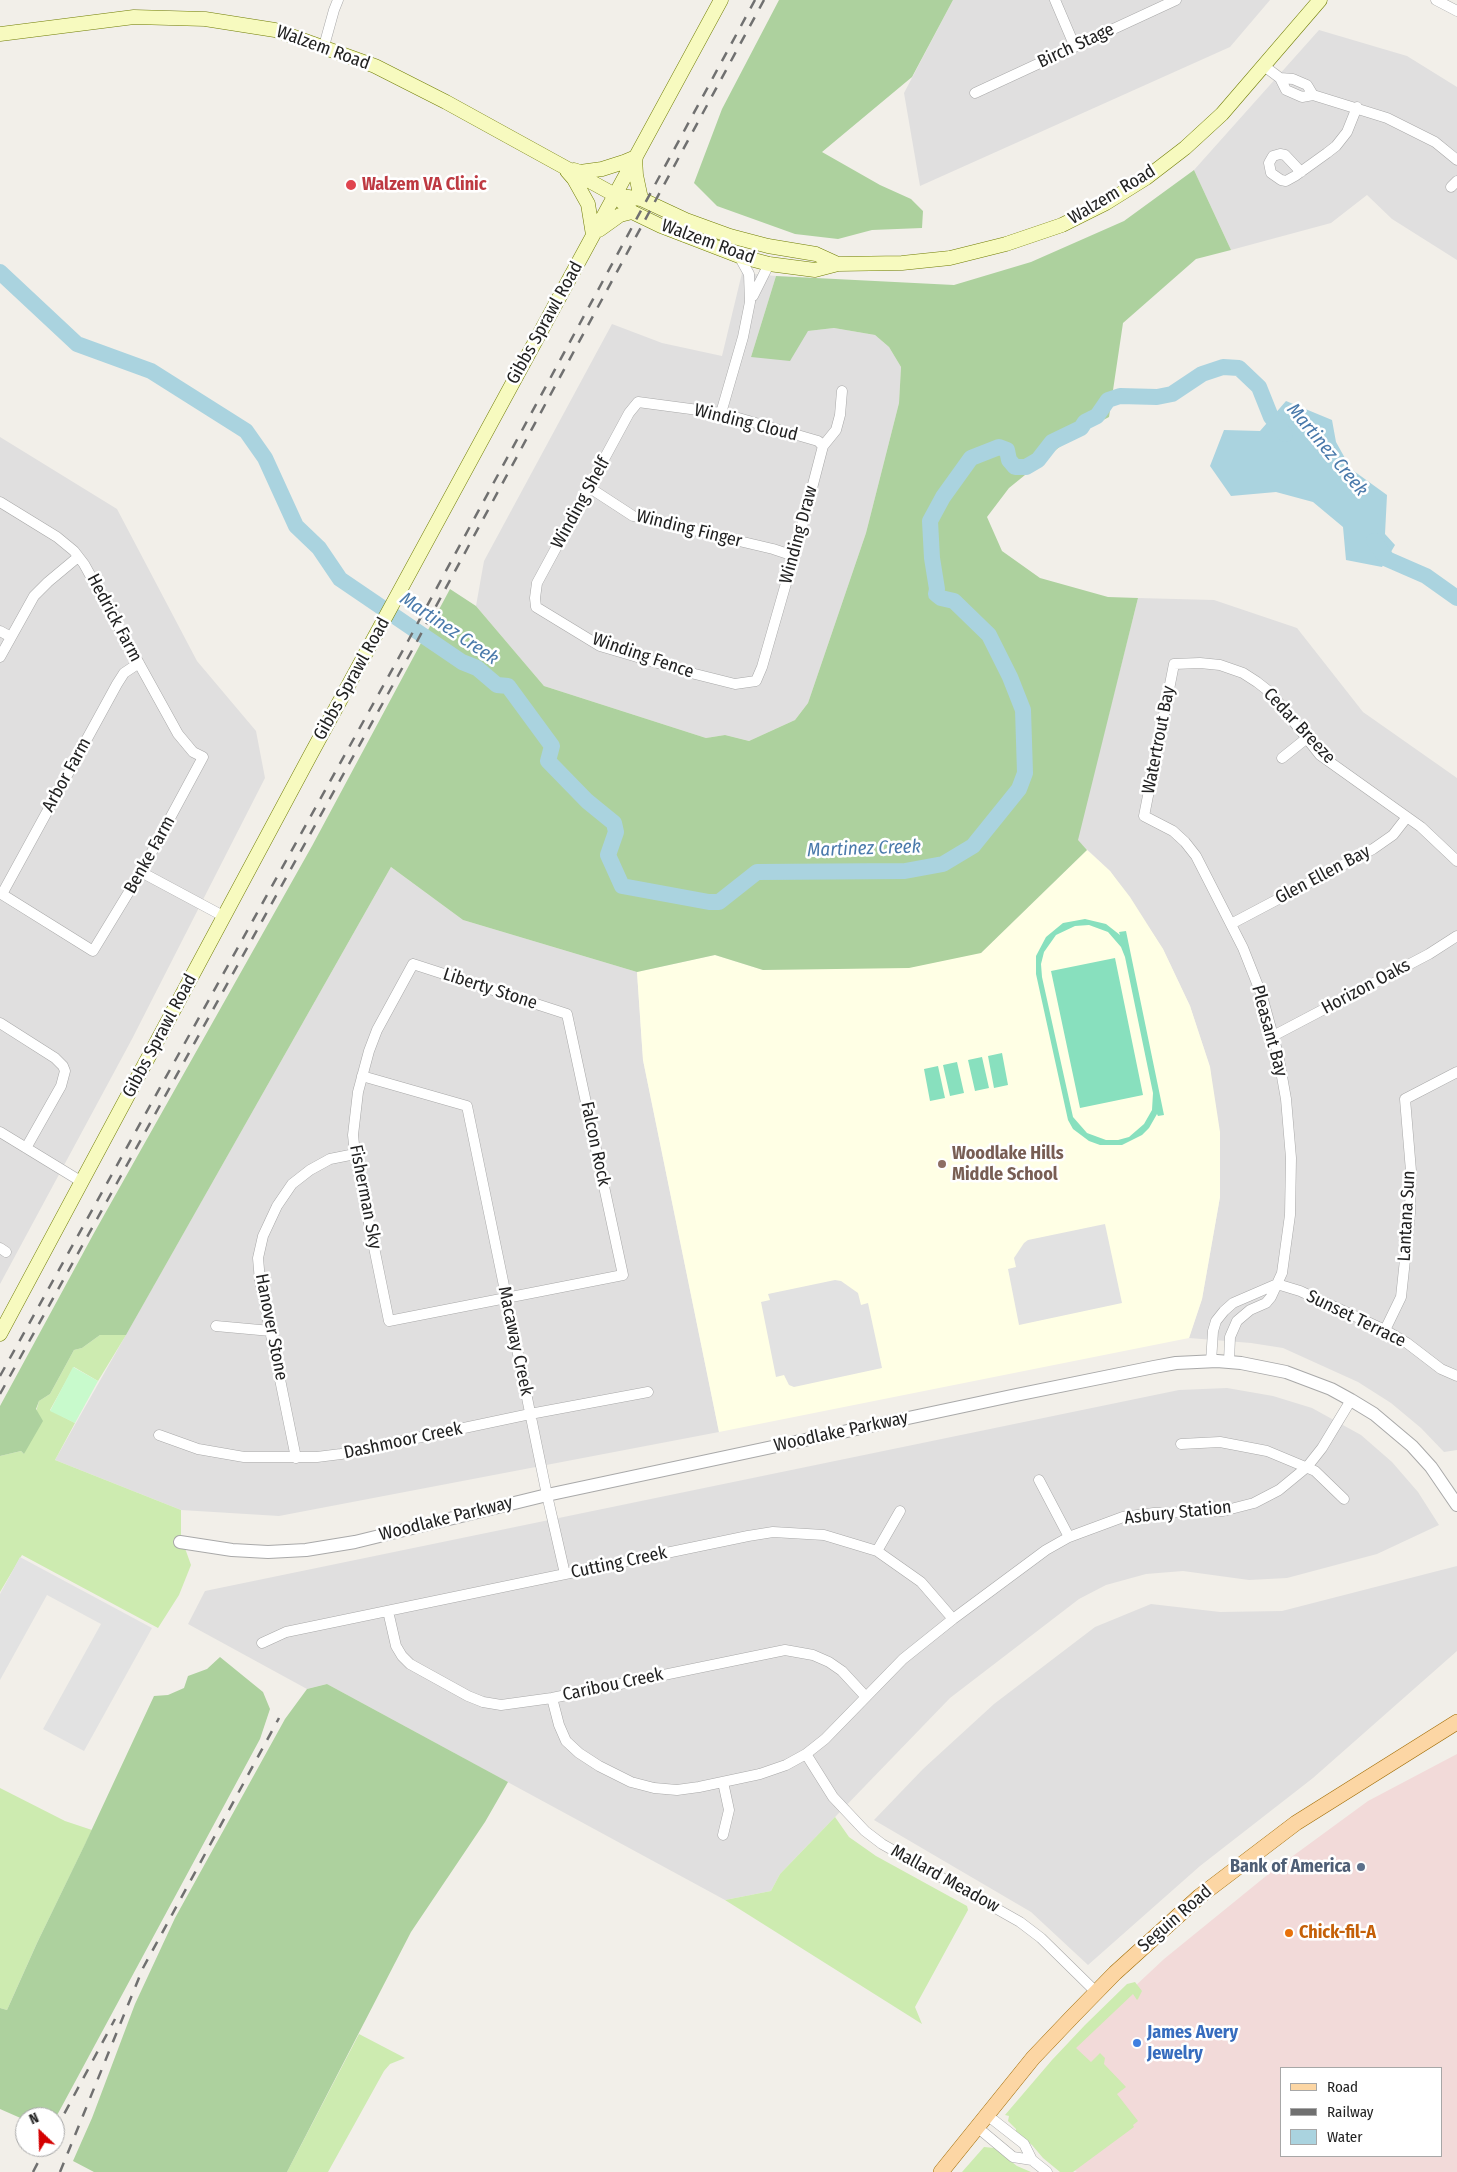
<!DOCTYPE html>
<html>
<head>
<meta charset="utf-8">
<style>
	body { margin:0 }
	#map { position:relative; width:1457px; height:2172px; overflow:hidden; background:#f2efe9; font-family:"Fira Sans Condensed",sans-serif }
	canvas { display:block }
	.legend { position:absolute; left:1280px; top:2067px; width:162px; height:90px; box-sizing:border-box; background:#fff; border:1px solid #a7a7a7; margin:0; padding:6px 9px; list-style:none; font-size:15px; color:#222 }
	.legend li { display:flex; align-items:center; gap:10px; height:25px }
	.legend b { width:25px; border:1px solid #a7a7a7 }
	.north { position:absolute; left:15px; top:2107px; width:50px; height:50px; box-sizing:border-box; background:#fff; border:1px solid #a7a7a7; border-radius:50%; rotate:336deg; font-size:14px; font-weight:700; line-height:20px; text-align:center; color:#222 }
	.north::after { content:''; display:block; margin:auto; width:18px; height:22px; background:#d40000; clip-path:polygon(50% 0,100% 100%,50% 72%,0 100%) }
</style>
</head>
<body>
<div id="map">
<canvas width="1457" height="2172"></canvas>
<ul class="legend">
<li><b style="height:6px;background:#fcd6a4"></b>Road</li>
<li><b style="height:6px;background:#707070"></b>Railway</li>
<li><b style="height:14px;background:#aad3df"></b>Water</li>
</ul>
<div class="north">N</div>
</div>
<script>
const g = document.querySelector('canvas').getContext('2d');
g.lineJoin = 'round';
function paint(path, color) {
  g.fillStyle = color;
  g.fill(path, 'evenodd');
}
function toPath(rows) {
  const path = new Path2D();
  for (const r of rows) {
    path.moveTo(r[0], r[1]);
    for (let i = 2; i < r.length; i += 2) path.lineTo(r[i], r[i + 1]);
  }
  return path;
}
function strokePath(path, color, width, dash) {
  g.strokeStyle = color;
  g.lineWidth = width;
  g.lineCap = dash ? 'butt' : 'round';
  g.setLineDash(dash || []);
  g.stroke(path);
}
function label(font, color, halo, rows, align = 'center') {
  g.font = font + ' "Fira Sans Condensed",sans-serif';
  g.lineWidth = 5;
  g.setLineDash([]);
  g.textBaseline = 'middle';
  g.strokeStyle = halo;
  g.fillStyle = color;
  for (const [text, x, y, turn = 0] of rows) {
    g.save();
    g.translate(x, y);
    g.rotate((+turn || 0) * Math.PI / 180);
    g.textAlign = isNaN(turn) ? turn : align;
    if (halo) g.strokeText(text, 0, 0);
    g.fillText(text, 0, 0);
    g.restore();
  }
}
paint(toPath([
	[953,0,1270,0,1230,47,920,186,904,93],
	[1319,30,1407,56,1457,87,1457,260,1392,219,1367,195,1331,223,1231,250,1194,170],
	[742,273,776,276,751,357,808,331,834,328,875,335,889,347,901,367,899,403,866,533,808,703,795,720,749,741,725,735,706,738,544,686,476,606,484,561,612,324,662,343,722,356],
	[0,437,117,509,197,661,256,731,265,778,132,1039,0,1284],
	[1138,598,1214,600,1297,628,1363,712,1457,778,1457,1450,1444,1452,1421,1428,1391,1403,1358,1382,1283,1348,1251,1343,1189,1338,1202,1299,1220,1197,1210,1067,1190,1006,1163,949,1110,871,1077,840],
	[391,867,463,920,637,972,643,1060,719,1432,279,1516,181,1510,55,1460],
	[1227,1388,1273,1396,1312,1408,1361,1435,1392,1462,1418,1492,1439,1525,1377,1554,1287,1578,1249,1580,1183,1571,1146,1574,1106,1585,1079,1599,950,1698,780,1874,771,1891,725,1900,327,1684,307,1689,188,1624,205,1591,1179,1390],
	[1457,1566,1457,1651,1313,1778,1200,1866,1088,1965,1031,1912,874,1820,923,1769,994,1704,1095,1627,1151,1604,1220,1612,1282,1611]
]), '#e0dfdf');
paint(toPath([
	[1457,1754,1457,2172,1077,2172,1011,2121,1101,2018,1164,1959,1271,1872,1368,1801],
	[1281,2068,1441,2068,1441,2156,1281,2156]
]), '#f2dad9');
paint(toPath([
	[1087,850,1110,871,1130,897,1163,949,1190,1006,1210,1067,1220,1132,1220,1197,1202,1299,1189,1338,719,1432,643,1060,637,972,715,955,763,970,981,953]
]), '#ffffe5');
paint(toPath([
	[100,1335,126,1335,98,1381,74,1367,50,1410,75,1423,55,1460,181,1510,181,1537,191,1565,179,1595,158,1628,22,1555,0,1592,0,1456,21,1451,24,1454,39,1401,50,1394,74,1350,82,1348],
	[0,1788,65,1821,92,1830,37,1943,7,2010,0,2008],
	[835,1817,849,1837,876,1856,967,1906,968,1910,915,2007,922,2024,725,1900,771,1891,780,1874],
	[1135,1982,1142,1991,1138,1999,1137,2000,1133,1994,1076,2048,1091,2062,1100,2053,1105,2058,1104,2064,1126,2087,1117,2094,1138,2121,1133,2125,1134,2127,1073,2172,1060,2172,1043,2158,1032,2145,1016,2133,1016,2129,1008,2121,1009,2116,1005,2115,1052,2060,1085,2025,1127,1984],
	[359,2034,405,2058,390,2064,384,2071,328,2172,287,2172],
	[984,2147,994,2148,1017,2166,1031,2172,962,2172]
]), '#cdebb0');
paint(toPath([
	[779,0,953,0,912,77,822,152,880,185,911,199,923,211,922,228,872,230,838,239,795,234,717,206,694,183,722,109],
	[1194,170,1231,250,1196,259,1123,323,1109,417,1073,436,1009,488,987,517,1002,551,1040,578,1108,597,1138,598,1078,840,1087,850,981,953,909,968,763,970,715,955,637,972,463,920,391,867,126,1335,100,1335,82,1348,74,1350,50,1394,39,1401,36,1409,43,1421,24,1454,21,1451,0,1456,0,1406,94,1233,312,846,450,589,476,606,544,686,706,738,725,735,749,741,795,720,808,703,866,533,899,403,901,367,889,347,875,335,834,328,808,331,790,361,751,357,776,276,954,285,1031,262,1124,221],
	[220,1657,263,1692,270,1709,260,1739,55,2119,55,2117,25,2117,25,2120,0,2109,0,2008,7,2010,37,1943,85,1844,154,1696,168,1695,184,1688,188,1676,207,1669],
	[327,1684,508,1782,485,1822,411,1932,287,2172,94,2172,73,2161,92,2118,135,2004,175,1918,285,1719,307,1689]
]), '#add19e');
paint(toPath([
	[73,1367,98,1381,75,1423,50,1411]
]), '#c8facc');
paint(toPath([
	[1085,919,1106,924,1120,935,1119,932,1126,931,1164,1115,1158,1116,1157,1114,1149,1128,1142,1135,1122,1145,1100,1145,1089,1141,1073,1129,1068,1120,1036,974,1036,956,1046,937,1063,923],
	[1089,925,1108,932,1121,947,1125,957,1153,1093,1152,1110,1144,1124,1129,1137,1118,1140,1106,1140,1087,1133,1073,1117,1042,977,1041,964,1044,952,1056,935,1075,926],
	[1115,958,1143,1095,1080,1108,1051,971],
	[1002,1053,1008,1085,994,1088,988,1056],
	[982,1057,989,1088,975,1091,968,1060],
	[957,1062,964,1093,950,1096,943,1065],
	[938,1066,945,1098,930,1101,924,1069]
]), '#88e0be');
paint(toPath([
	[1105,1224,1122,1303,1019,1325,1008,1269,1016,1267,1014,1258,1024,1243,1028,1240],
	[835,1280,841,1281,858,1293,861,1305,868,1303,882,1368,794,1387,789,1385,784,1375,776,1377,761,1302,770,1300,768,1294],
	[20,1557,152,1628,84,1751,43,1729,101,1624,47,1595,0,1680,0,1594]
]), '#e2e2e2');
paint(toPath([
	[1286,401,1332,420,1336,442,1351,469,1387,495,1385,534,1395,545,1382,567,1346,560,1343,527,1313,502,1276,492,1231,496,1210,466,1224,430,1260,431]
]), '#aad3df');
strokePath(toPath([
	[0,272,77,344,151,371,246,431,265,458,296,526,319,548,340,579,462,662,477,668,497,685,508,686,552,746,548,761,587,801,614,823,616,832,608,855,622,886,709,902,719,902,757,872,905,871,943,864,973,846,1019,789,1025,773,1023,710,1010,677,989,635,954,601,941,598,936,594,937,589,932,558,930,521,943,497,971,458,999,447,1007,450,1009,460,1015,467,1026,467,1038,460,1052,442,1081,428,1085,422,1097,416,1108,400,1120,396,1157,397,1172,394,1202,374,1223,367,1239,368,1259,387,1271,417,1285,434],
	[1374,541,1387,559,1426,576,1457,598]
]), '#aad3df', 16);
const minor = toPath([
	[1055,0,1075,47],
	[1436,0,1457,11],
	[324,46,334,10,338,0],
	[1264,66,1280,78,1286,90,1302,97,1313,95,1387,118,1435,142,1457,160],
	[1280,78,1293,79,1307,85,1313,95],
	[975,93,1176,0],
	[1301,172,1285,155,1280,154,1273,156,1269,163,1271,173,1281,180,1286,181,1295,176,1327,153,1336,146,1347,132,1357,107],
	[1451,187,1457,181],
	[753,296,769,264],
	[721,413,743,337,750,302,749,274,739,256],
	[823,446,818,441,721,413,638,402,629,413,537,583,535,598,536,607,600,646,695,674,735,684,756,681,762,667,799,538,823,446,836,430,840,415,842,391],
	[590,488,633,516,773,549,794,556],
	[0,502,57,537,74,551,84,564,178,734,193,752,203,757,141,872,93,951,0,893],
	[0,631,11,637],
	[0,657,34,596,48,582,78,557],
	[1282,758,1307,738],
	[141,872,225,917],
	[2,894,117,684,124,673,139,663],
	[1231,924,1373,849,1393,835,1407,817],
	[413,964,567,1014,623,1275,389,1321,355,1154,353,1135,358,1092,369,1051,377,1030,413,964],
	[0,1023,55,1058,63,1066,65,1071,61,1086,26,1148],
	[1273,1036,1429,954,1457,936],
	[362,1076,467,1106,547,1495,565,1574],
	[0,1132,82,1182],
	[0,1248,6,1252],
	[1277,1284,1300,1291,1385,1330,1407,1343,1441,1369,1457,1376],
	[216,1326,271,1331],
	[1385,1330,1401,1297,1410,1213,1411,1171,1405,1099,1457,1072],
	[1211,1362,1213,1331,1216,1321,1224,1311,1233,1303,1277,1284],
	[1229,1362,1230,1337,1237,1321,1250,1310,1266,1303,1271,1297,1282,1273,1290,1215,1291,1158,1286,1099,1278,1054,1262,996,1243,948,1196,856,1185,842,1173,831,1144,816,1174,664,1200,663,1220,665,1243,673,1257,682,1271,693,1320,755,1421,827,1457,861],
	[159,1435,198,1449,244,1457,317,1457,341,1454,530,1414,648,1392],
	[1181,1444,1220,1442,1267,1451,1315,1471,1344,1499],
	[296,1458,260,1281,258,1258,263,1236,277,1206,292,1184,310,1170,330,1159,355,1154],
	[1039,1480,1069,1537],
	[877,1551,900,1511],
	[388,1611,396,1646,402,1656,410,1664,468,1696,483,1702,501,1705,552,1698,785,1650,813,1655,829,1662,842,1671,866,1697],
	[262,1643,286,1632,748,1536,773,1532,824,1535,877,1551,921,1582,953,1619],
	[552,1698,559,1725,566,1741,579,1753,599,1766,631,1782,654,1788,677,1790,699,1787,760,1774,786,1765,806,1754,825,1739,903,1659,953,1619,1046,1550,1069,1537,1123,1517,1154,1513,1223,1511,1254,1503,1279,1490,1307,1467,1322,1448,1351,1400],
	[806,1754,833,1797,865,1831,882,1844,1020,1922,1041,1938,1096,1992],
	[723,1835,729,1810,723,1782],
	[987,2115,1024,2144,1032,2160,1047,2172],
	[977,2127,1013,2157,1032,2160]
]);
const tertiary = toPath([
	[180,1542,232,1550,268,1552,306,1550,355,1542,547,1495,1016,1395,1154,1367,1176,1363,1217,1361,1241,1363,1286,1372,1331,1389,1351,1400,1374,1414,1412,1446,1431,1467,1457,1505]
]);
const secondary = toPath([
	[0,34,134,17,205,19,275,30,375,66,446,102,615,195,632,212,661,226,739,256,769,264,815,270,838,264,902,263,950,258,1006,244,1062,225,1106,203,1146,178,1185,148,1222,114,1320,0],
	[635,158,636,175,641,199],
	[574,170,580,172,602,169,624,162,636,157],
	[567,171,574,179,588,204,593,235],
	[615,195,641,199,686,220,730,236,768,246,816,254,838,264],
	[599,230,620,215,632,212],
	[0,1334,311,754,721,0]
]);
const primary = toPath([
	[941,2172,1033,2058,1072,2017,1115,1973,1200,1896,1296,1823,1457,1722]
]);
strokePath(minor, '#a9a9a9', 11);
strokePath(tertiary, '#a9a9a9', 14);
strokePath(secondary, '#707d05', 15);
strokePath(primary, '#a06b00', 16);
strokePath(minor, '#fff', 10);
strokePath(tertiary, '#fff', 12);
strokePath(secondary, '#f7fabf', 14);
strokePath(primary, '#fcd6a4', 15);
strokePath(toPath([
	[0,1376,408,641,755,0],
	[0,1394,415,645,764,0],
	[55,2131,115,2019],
	[33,2172,46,2147],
	[60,2172,143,1968,279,1718]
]), '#707070', 2.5, [10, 10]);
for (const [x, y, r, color] of [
	[351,185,6,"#e0444e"],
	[942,1164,5,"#8d6e63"],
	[1361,1867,5,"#5c6f8a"],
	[1289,1933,5,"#e8710a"],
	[1137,2043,5,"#3f7fe0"]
]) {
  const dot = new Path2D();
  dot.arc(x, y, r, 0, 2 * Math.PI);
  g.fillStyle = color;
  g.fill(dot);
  strokePath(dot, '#fff', 2);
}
label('18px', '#222', '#fff', [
	["Birch Stage",1076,46,-25],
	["Walzem Road",323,48,20],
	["Walzem Road",1112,195,-31],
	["Walzem Road",708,242,20],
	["Gibbs Sprawl Road",545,323,-61],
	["Winding Cloud",746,423,14],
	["Winding Shelf",581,503,-61],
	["Winding Finger",689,529,14],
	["Winding Draw",799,535,-75],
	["Hedrick Farm",114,618,62],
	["Winding Fence",643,656,19],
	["Gibbs Sprawl Road",352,679,-61],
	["Cedar Breeze",1299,726,47],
	["Watertrout Bay",1159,740,-79],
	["Arbor Farm",67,775,-61],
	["Benke Farm",150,855,-61],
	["Glen Ellen Bay",1323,875,-28],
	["Horizon Oaks",1366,987,-28],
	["Liberty Stone",490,989,18],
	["Pleasant Bay",1269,1031,75],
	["Gibbs Sprawl Road",160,1036,-62],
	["Falcon Rock",595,1144,78],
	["Fisherman Sky",365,1197,79],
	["Lantana Sun",1407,1216,-87],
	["Sunset Terrace",1356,1319,26],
	["Hanover Stone",271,1327,79],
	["Macaway Creek",515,1341,78],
	["Woodlake Parkway",841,1432,-12],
	["Dashmoor Creek",403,1441,-12],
	["Asbury Station",1178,1513,-6],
	["Woodlake Parkway",446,1519,-14],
	["Cutting Creek",619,1563,-12],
	["Caribou Creek",613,1685,-12],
	["Mallard Meadow",945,1879,29],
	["Seguin Road",1175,1919,-41]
]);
label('bold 18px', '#be3a42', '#fff', [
	["Walzem VA Clinic",362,185]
], 'left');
label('bold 18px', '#785e54', '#fff', [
	["Woodlake Hills",952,1154],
	["Middle School",952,1175]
], 'left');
label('bold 18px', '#4e5e75', '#fff', [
	["Bank of America",1351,1867]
], 'right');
label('bold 18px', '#c56008', '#fff', [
	["Chick-fil-A",1299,1933]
], 'left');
label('bold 18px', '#366cbe', '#fff', [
	["James Avery",1147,2033],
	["Jewelry",1147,2054]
], 'left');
label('italic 19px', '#4a7aab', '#fff', [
	["Martinez Creek",1327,450,50],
	["Martinez Creek",449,629,34],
	["Martinez Creek",864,849,-2]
]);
</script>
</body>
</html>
